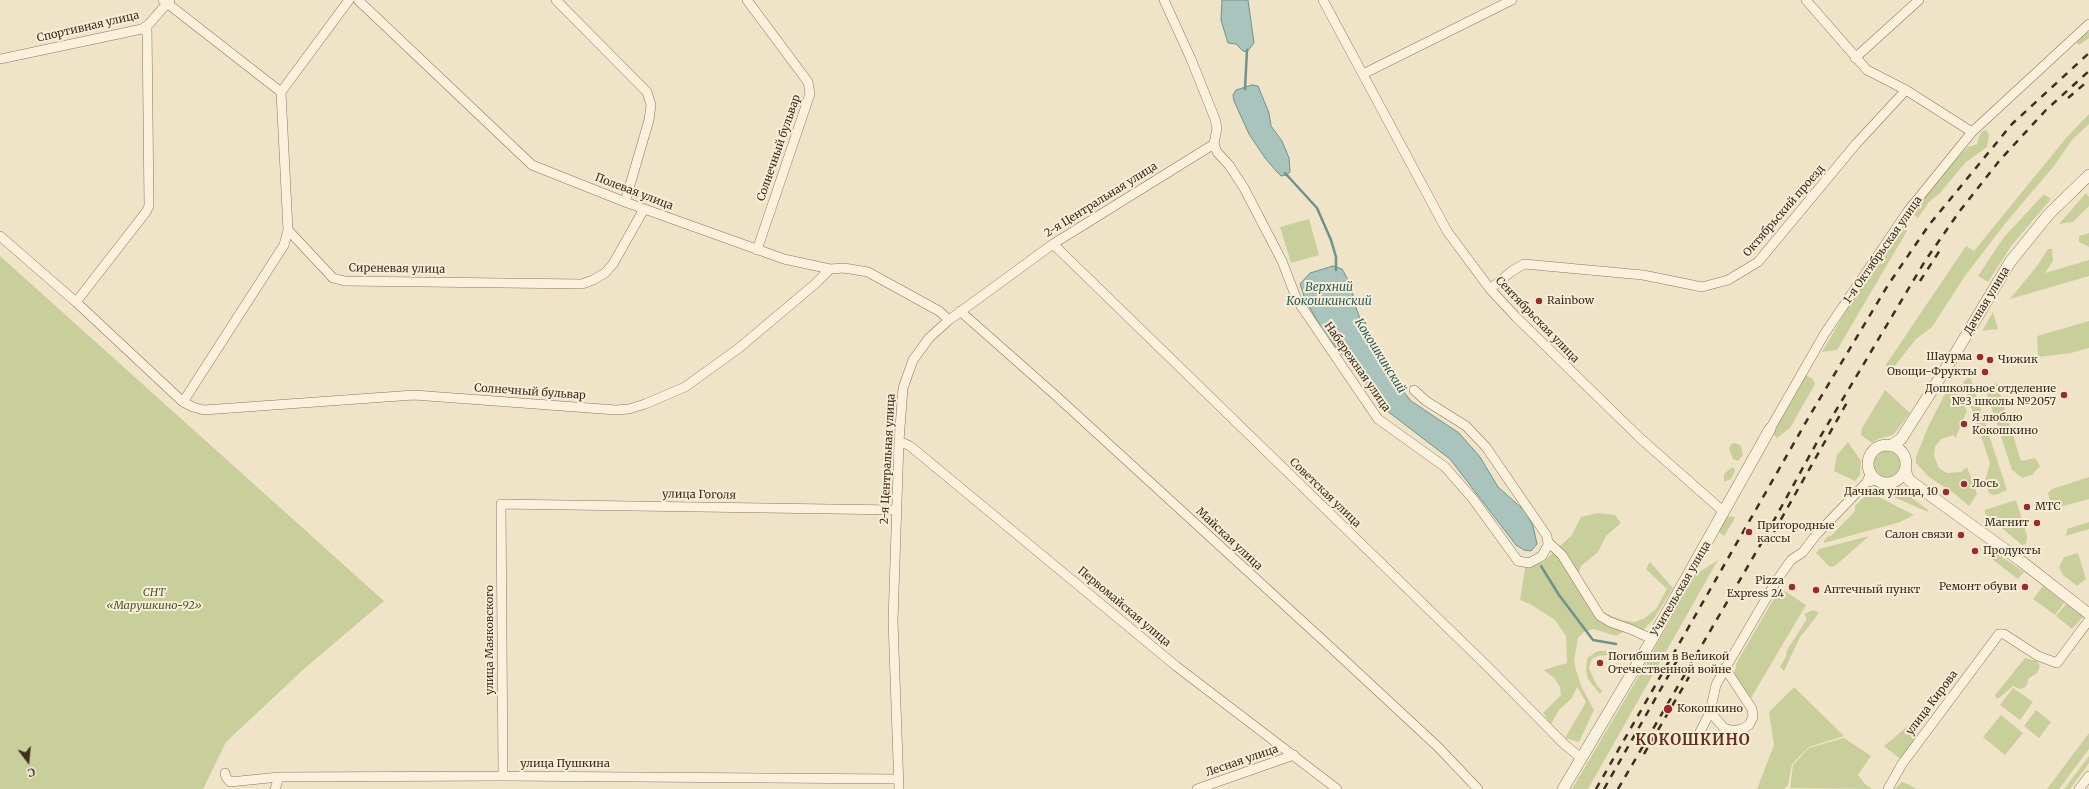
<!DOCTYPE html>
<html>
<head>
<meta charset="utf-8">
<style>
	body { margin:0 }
	#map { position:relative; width:2089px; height:789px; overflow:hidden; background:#f0e4c8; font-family:Merriweather,serif }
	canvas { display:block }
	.north { position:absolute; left:8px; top:741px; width:40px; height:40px; -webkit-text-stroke:3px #f7eed8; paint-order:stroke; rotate:164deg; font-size:11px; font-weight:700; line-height:16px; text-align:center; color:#3d2e20 }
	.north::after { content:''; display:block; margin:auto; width:14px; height:18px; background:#3d2e20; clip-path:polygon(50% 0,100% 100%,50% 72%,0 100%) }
</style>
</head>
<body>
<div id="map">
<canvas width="2089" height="789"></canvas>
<div class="north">С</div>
</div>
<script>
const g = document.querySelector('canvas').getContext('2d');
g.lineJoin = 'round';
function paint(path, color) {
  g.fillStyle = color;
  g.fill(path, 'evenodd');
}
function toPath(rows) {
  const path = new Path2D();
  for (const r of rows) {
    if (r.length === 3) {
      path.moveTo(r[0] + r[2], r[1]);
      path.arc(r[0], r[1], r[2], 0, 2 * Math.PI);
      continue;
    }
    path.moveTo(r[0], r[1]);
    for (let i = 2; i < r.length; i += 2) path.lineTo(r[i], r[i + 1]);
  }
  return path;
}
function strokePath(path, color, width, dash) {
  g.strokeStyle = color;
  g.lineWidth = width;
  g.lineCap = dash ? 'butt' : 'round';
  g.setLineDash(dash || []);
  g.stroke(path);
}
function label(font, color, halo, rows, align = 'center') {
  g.font = font + ' Merriweather,serif';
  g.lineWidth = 4;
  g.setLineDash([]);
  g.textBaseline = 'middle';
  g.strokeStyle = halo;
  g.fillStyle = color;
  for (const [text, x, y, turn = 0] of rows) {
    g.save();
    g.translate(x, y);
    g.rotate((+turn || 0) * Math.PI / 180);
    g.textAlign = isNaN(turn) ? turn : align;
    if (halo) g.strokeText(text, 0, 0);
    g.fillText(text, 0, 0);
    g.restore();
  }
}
paint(toPath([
	[2089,32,2089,38,2079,45,2076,42,2080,35],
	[2089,114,2089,124,2072,140,2054,166,2004,225,1965,276,1932,327,1916,339,1894,367,1885,366,1966,246,1974,251,2066,138],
	[1987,130,1989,136,1987,147,1965,163,1940,193,1929,202,1918,218,1912,213,1947,168,1968,147,1977,144,1979,136,1983,131],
	[2086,193,2089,197,2089,206,2073,222,2059,224],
	[2044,194,2051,199,2012,245,1988,282,1978,276,2004,237],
	[1309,219,1319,255,1291,263,1280,227],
	[1903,229,1907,231,1837,350,1822,352,1868,273],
	[2089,233,2089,247,2079,242,2079,236],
	[2048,249,2052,249,2053,261,2045,273,2089,260,2089,276,2010,299,2037,266],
	[0,256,384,601,305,668,226,742,203,789,0,789],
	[1993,312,1998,329,1982,331],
	[2089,321,2089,348,2071,353,2038,357,2037,336],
	[1806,375,1813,379,1815,384,1790,428,1777,438,1772,433],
	[1968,378,1971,379,1975,392,2007,490,1998,494,1993,495,1989,493,1985,481,1990,463,1963,382],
	[1997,383,2021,461,2035,458,2040,466,2032,475,2022,478,2012,470,1985,388],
	[1949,386,1960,397,1967,411,1955,439,1954,435,1941,439,1935,447,1934,456,1939,468,1947,473,1961,472,1967,467,1977,494,1969,506,1956,495,1929,477,1916,463,1916,457,1928,427],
	[1885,390,1910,413,1893,435,1878,439,1872,443,1861,435,1862,428],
	[1848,442,1861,461,1860,475,1855,481,1834,471,1837,455],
	[1735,443,1741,446,1743,455,1738,461,1733,459,1729,449,1731,444],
	[1887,464,13],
	[1732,467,1735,469,1734,473,1731,479,1724,482,1724,474],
	[2089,477,2089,499,2052,509,2048,493,2052,489],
	[1869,492,1914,515,1900,522,1824,543,1824,541,1827,537,1831,536,1855,511,1855,506],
	[1904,492,1928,510,1928,512,1894,497],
	[2016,500,2027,536,2026,544,2022,545,1985,514,1985,510],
	[1598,513,1615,515,1621,523,1606,536,1598,552,1581,566,1577,578,1588,589,1603,612,1621,620,1635,622,1645,618,1656,609,1667,589,1646,569,1650,562,1673,588,1654,619,1642,631,1634,626,1616,636,1594,629,1585,631,1578,638,1574,660,1576,670,1581,686,1594,710,1579,742,1565,738,1586,702,1577,687,1572,698,1559,710,1551,724,1543,713,1561,695,1560,687,1554,678,1544,670,1567,663,1566,636,1555,620,1530,604,1520,600,1525,568,1543,562,1572,535,1581,517],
	[1732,516,1735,518,1724,536,1718,531,1726,517],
	[2089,522,2089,529,2066,536,2067,529],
	[1869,536,1835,566,1830,567,1816,553,1819,549],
	[2078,553,2086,579,2077,586,2063,575,2059,567,2064,557],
	[1998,554,2024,572,2018,579,1988,556],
	[1718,560,1588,789,1572,789,1643,669,1696,574],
	[2043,586,2064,603,2055,615,2033,599],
	[1780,588,1806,605,1751,698,1734,674,1737,662],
	[2066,604,2083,617,2072,629,2056,616],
	[1813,610,1818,612,1817,616,1800,637,1784,671,1780,667,1786,656,1787,650,1807,619,1804,614],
	[1598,651,1611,651,1622,655,1621,659,1608,655,1598,656,1592,659,1589,668,1596,684,1602,691,1600,694,1588,679,1586,671,1587,658],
	[2025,658,2037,661,2040,666,2037,673,2028,679,2027,685,2024,688,2020,689,2013,686,1999,698,1996,698,1995,695],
	[1794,687,1844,736,1809,747,1792,764,1788,785,1784,789,1757,789,1774,745,1769,712],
	[2013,688,2033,702,2020,720,2000,705],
	[2036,710,2051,722,2039,738,2024,726],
	[2001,715,2023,733,2005,755,1983,737],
	[1908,726,1913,729,1917,738,1903,758,1899,758,1884,746],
	[2089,733,2089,749,2059,789,2047,789],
	[1844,738,1871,756,1858,775,1865,784,1872,789,1790,788,1793,765,1809,748],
	[2089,756,2089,763,2070,789,2064,789],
	[1902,782,1910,785,1916,789,1895,789]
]), '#c9cf9b');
const water = toPath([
	[1222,0,1248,0,1254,43,1247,52,1243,51,1236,44,1228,43,1221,20,1222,0],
	[1252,85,1258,86,1269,113,1271,126,1282,141,1289,158,1290,172,1287,175,1281,176,1277,172,1265,158,1249,134,1234,101,1233,95,1236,90,1252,85],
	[1333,266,1342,269,1351,285,1355,305,1367,337,1386,369,1411,401,1459,433,1480,457,1498,487,1525,511,1533,526,1537,544,1531,551,1524,550,1516,545,1450,459,1382,407,1353,367,1324,333,1305,299,1300,284,1310,273,1333,266]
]);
paint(water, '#a9c4bc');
strokePath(water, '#6f938a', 1);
strokePath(toPath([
	[1245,89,1247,50],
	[1285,173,1317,208,1331,240,1336,257,1336,270],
	[1541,566,1559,595,1593,640,1616,644]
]), '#6f938a', 2.5);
const minor = toPath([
	[163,0,281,92],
	[358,0,532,165,625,202,784,259,830,269,844,268,868,272,939,311,949,320],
	[556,0,647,92,651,105,649,120,625,202],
	[747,0,808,82,810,94,757,250],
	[1164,0,1191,59,1215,119,1217,128,1214,144],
	[1323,0,1447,231,1490,289,1516,317,1640,438,1724,512],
	[1806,0,1867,70,1906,90,1972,132],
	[1855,58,1919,0],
	[0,59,142,29,149,24,170,0],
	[1363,74,1512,0],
	[1214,144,1217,152,1229,165,1244,188,1282,261,1297,300,1378,419,1445,467,1473,499,1518,561,1529,563,1542,556,1548,545,1547,536,1486,447,1466,426,1426,401,1414,390],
	[288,230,333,278,345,281,582,284,593,280,605,273,613,264,644,209],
	[0,236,76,302,146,212,149,206,147,26],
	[1053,244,1488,667,1564,744,1581,758],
	[1490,289,1512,271,1524,264,1643,275,1702,287,1728,280,1758,262,1856,144,1906,90],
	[76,302,183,402,193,407,204,410,414,395,616,410,629,409,645,404,685,387,739,348,815,284,830,269],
	[960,311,1054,394,1325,642,1438,747,1478,789],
	[183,402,284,245,288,230,281,92,349,0],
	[1770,429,1825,333,1908,211,1972,132,2089,24],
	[899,441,910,446,1176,666,1337,789],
	[1867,482,1877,480],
	[1548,542,1562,555,1600,616,1610,622,1630,629,1652,639],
	[1710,712,1724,728,1733,731,1742,729,1749,725,1753,717,1752,709,1725,668],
	[1697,738,1710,712,1716,685,1722,674,1777,580,1791,560,1803,552,1816,535,1867,482,1871,472],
	[225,773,226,777,230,782,279,777,503,776,899,779],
	[503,776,501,504,897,510],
	[275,789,279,777],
	[899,789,893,621,899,441,903,388,913,360,929,338,949,320,1053,244,1214,144],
	[1197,789,1294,755],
	[1888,789,1902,764,1999,634,2004,634,2038,656,2057,663,2089,620],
	[2079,789,2089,776]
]);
const tertiary = toPath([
	[1887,464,19],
	[1890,446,1901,439,1955,354,2010,262,2049,214,2089,175],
	[1905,471,1909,480,2021,561,2089,614],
	[1563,789,1651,641,1770,429]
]);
strokePath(minor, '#8d765c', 10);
strokePath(tertiary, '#8d765c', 12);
strokePath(minor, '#faf1dc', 9);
strokePath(tertiary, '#faf1dc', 11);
strokePath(toPath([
	[2068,98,2089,80],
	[1920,281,1942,247],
	[1767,544,1849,399],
	[1644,754,1689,677],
	[1596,789,1810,415,1888,285,1929,225,2012,124,2089,53],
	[1604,789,1679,657],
	[1618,789,1762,542,1816,444,1925,261,1959,212,2000,160,2046,110,2089,71]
]), '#3d2e20', 2.5, [7, 7]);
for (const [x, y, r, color] of [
	[1539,301,4,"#9e2a2b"],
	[1980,357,4,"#9e2a2b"],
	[1990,360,4,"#9e2a2b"],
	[1985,372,4,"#9e2a2b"],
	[2064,395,4,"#9e2a2b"],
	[1964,424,4,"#9e2a2b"],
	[1964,484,4,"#9e2a2b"],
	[1946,492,4,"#9e2a2b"],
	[2027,507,4,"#9e2a2b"],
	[2037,523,4,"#9e2a2b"],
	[1749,532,4,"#9e2a2b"],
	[1961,535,4,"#9e2a2b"],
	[1975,551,4,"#9e2a2b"],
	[1792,587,4,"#9e2a2b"],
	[2025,587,4,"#9e2a2b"],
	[1816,590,4,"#9e2a2b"],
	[1600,663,4,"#9e2a2b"],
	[1668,709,5,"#9e2a2b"]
]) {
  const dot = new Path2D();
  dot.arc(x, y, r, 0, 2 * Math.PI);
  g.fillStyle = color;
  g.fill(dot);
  strokePath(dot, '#f7eed8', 1.5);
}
label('11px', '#3d2e20', '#f7eed8', [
	["Спортивная улица",88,27,-13],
	["Солнечный бульвар",779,148,-71],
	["Полевая улица",634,192,21],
	["2-я Центральная улица",1101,200,-32],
	["Октябрьский проезд",1784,211,-49],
	["1-я Октябрьская улица",1883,250,-55],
	["Сиреневая улица",397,269,1],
	["Дачная улица",1987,301,-59],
	["Сентябрьская улица",1537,320,46],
	["Набережная улица",1357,367,55],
	["Солнечный бульвар",530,392,4],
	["2-я Центральная улица",888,459,-87],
	["Советская улица",1325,493,44],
	["улица Гоголя",699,495,1],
	["Майская улица",1229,539,43],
	["Учительская улица",1681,589,-60],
	["Первомайская улица",1124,607,40],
	["улица Маяковского",490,640,-90],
	["улица Кирова",1932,703,-53],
	["Лесная улица",1242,761,-19],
	["улица Пушкина",565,764]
]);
label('11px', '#3d2e20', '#f7eed8', [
	["Rainbow",1547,301],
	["Шаурма",1972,357,"right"],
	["Чижик",1998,360],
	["Овощи-Фрукты",1977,372,"right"],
	["Дошкольное отделение",2056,389,"right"],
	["№3 школы №2057",2056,402,"right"],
	["Я люблю",1972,418],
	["Кокошкино",1972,431],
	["Лось",1972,484],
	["Дачная улица, 10",1938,492,"right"],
	["МТС",2035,507],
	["Магнит",2029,523,"right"],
	["Пригородные",1757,526],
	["кассы",1757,539],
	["Салон связи",1953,535,"right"],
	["Продукты",1983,551],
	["Pizza",1784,581,"right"],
	["Express 24",1784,594,"right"],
	["Ремонт обуви",2017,587,"right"],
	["Аптечный пункт",1824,590],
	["Погибшим в Великой",1608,657],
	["Отечественной войне",1608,670],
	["Кокошкино",1677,709]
], 'left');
label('italic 11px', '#4d5a26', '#f7eed8', [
	["СНТ",154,593],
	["«Марушкино-92»",154,606]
]);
label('italic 12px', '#2f5d5a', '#f7eed8', [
	["Верхний",1329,288],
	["Кокошкинский",1329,302],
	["Кокошкинский",1380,356,58]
]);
g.letterSpacing = '1px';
label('bold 15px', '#6b2e1e', '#f7eed8', [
	["КОКОШКИНО",1693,741]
]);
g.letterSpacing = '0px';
</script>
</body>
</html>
